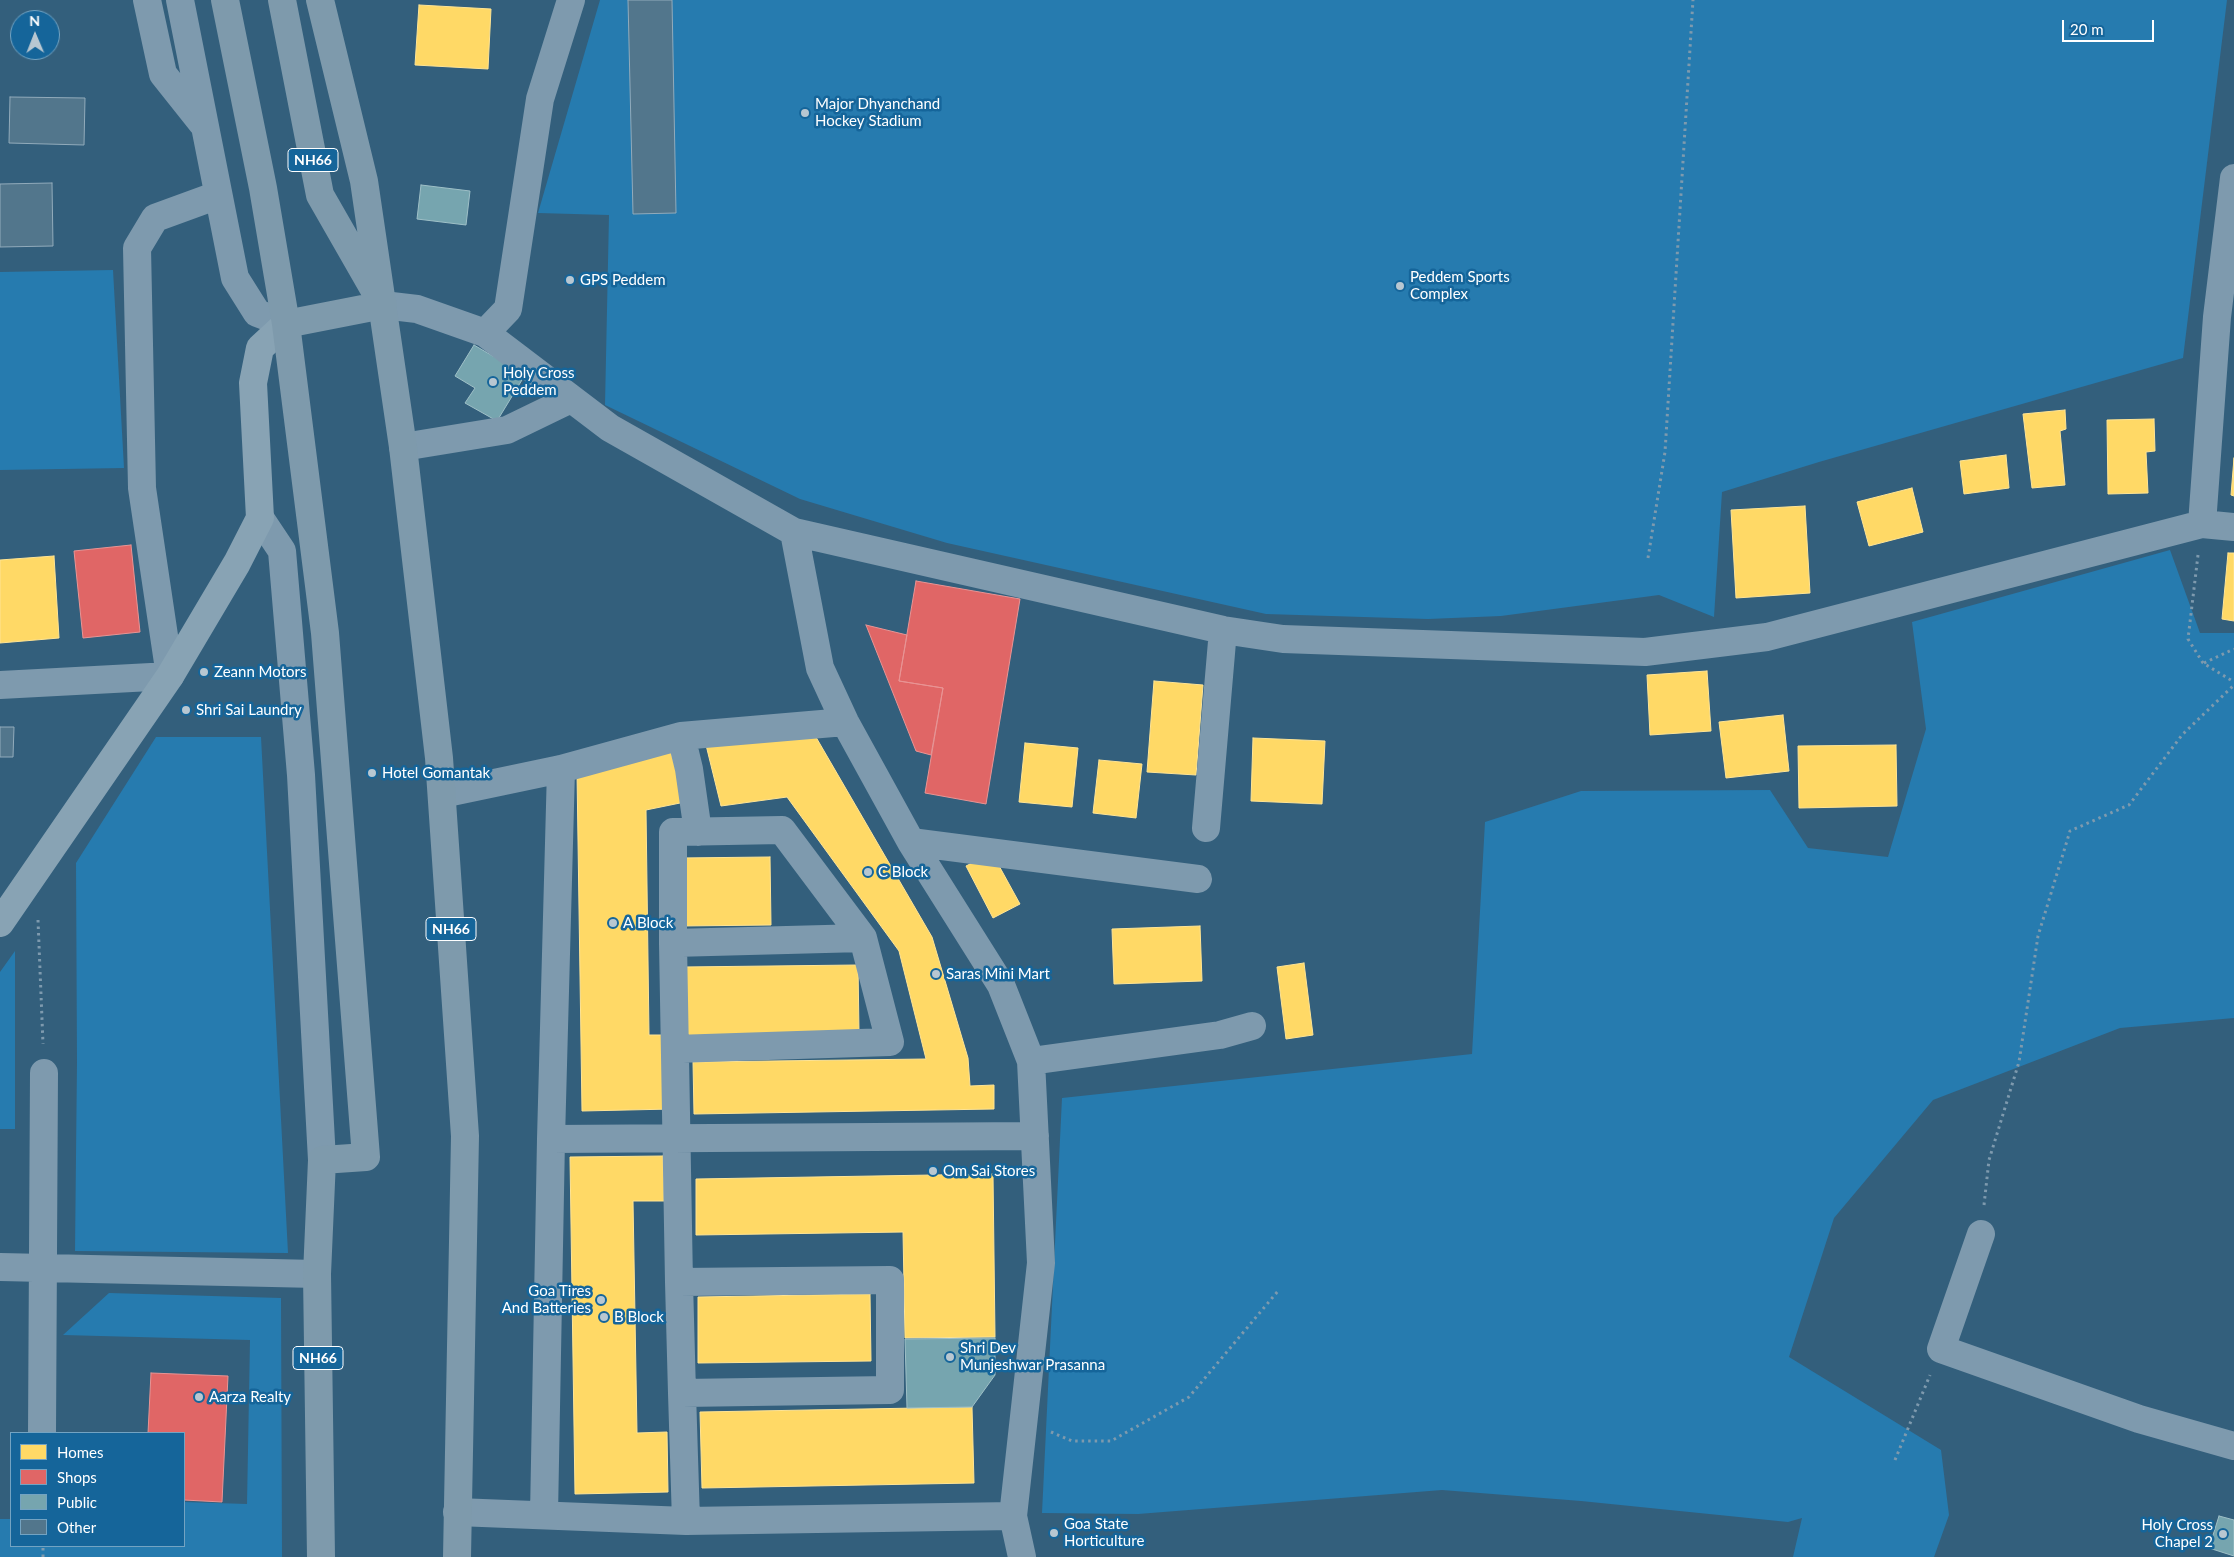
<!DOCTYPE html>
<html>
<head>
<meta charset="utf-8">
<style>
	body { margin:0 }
	#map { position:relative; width:2234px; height:1557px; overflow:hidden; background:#335f7c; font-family:Lato,sans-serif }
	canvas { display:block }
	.legend { position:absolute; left:10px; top:1432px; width:175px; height:115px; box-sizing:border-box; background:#15659a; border:1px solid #73a3c2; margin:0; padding:6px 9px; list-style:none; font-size:15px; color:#fff }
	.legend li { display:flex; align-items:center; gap:10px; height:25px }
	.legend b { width:25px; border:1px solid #73a3c2 }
	.north { position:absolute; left:10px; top:10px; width:50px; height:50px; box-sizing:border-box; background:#15659a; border:1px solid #73a3c2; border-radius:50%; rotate:359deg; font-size:14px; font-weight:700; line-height:20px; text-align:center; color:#fff }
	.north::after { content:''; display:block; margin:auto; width:18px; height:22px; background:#b8c7d1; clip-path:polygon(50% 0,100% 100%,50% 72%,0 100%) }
	.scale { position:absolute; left:2062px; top:20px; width:92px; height:22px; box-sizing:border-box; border:2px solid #fff; border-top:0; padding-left:6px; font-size:15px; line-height:18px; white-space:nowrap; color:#fff; -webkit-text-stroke:4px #15659a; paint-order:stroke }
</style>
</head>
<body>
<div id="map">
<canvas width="2234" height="1557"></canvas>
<ul class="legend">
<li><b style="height:14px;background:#ffd966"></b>Homes</li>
<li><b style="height:14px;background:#e06666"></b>Shops</li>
<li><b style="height:14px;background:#76a5af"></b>Public</li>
<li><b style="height:14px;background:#52768c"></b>Other</li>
</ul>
<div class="north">N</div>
<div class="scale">20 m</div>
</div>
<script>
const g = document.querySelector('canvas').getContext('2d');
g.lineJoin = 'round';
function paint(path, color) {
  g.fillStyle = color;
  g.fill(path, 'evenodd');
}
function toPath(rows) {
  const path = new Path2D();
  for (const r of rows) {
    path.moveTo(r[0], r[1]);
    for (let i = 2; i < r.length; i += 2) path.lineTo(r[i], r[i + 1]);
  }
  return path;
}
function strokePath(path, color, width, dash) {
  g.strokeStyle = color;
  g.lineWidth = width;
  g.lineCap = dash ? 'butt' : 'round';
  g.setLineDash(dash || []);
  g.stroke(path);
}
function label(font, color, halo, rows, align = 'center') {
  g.font = font + ' Lato,sans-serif';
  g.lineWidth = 5;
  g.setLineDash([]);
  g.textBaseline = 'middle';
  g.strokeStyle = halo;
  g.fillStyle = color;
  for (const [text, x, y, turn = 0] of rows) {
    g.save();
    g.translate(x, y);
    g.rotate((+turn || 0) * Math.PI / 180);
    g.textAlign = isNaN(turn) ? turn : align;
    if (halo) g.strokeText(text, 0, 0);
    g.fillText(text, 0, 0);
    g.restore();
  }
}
paint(toPath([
	[600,0,2227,0,2183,358,1819,462,1722,492,1714,617,1659,595,1501,616,1428,619,1266,614,947,543,800,499,605,405,609,215,538,213],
	[113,270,124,468,0,470,0,272],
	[2170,550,2200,633,2234,633,2234,1018,2120,1028,1933,1100,1834,1218,1789,1357,1941,1450,1949,1515,1934,1557,1793,1557,1802,1518,1788,1522,1581,1501,1442,1490,1138,1514,1042,1513,1062,1098,1472,1054,1485,822,1581,791,1770,790,1808,848,1888,857,1926,729,1912,622],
	[156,737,261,737,288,1253,75,1251,77,1062,76,863],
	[15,951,15,1129,0,1129,0,972],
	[109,1293,281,1298,282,1557,0,1557,0,1519,11,1519,11,1546,184,1546,184,1502,247,1504,250,1340,63,1335]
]), '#267baf');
const homes = toPath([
	[419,5,491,9,488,69,415,65,419,5],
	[2065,410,2066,429,2060,431,2065,485,2032,488,2023,414,2065,410],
	[2154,419,2155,451,2146,452,2148,493,2108,494,2107,420,2154,419],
	[2006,455,2009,488,1964,494,1960,461,2006,455],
	[2234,458,2234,496,2231,495,2234,458],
	[1912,488,1923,532,1869,546,1857,502,1912,488],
	[1805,506,1810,593,1736,598,1731,510,1805,506],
	[2228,553,2234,553,2234,621,2222,619,2228,553],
	[54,556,59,638,0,643,0,560,54,556],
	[1707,671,1711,731,1650,735,1647,675,1707,671],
	[1154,681,1203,685,1196,775,1147,772,1154,681],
	[1783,715,1789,771,1726,778,1719,722,1783,715],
	[813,732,932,937,968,1058,970,1086,994,1085,994,1109,694,1114,693,1062,926,1059,899,951,787,797,721,806,706,745,813,732],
	[1253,738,1325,741,1322,804,1251,801,1253,738],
	[1025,743,1078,748,1072,807,1019,802,1025,743],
	[1896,745,1897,806,1799,808,1798,746,1896,745],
	[670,749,685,802,646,810,649,1035,671,1035,672,1109,582,1111,577,773,670,749],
	[1099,760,1142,764,1136,818,1093,813,1099,760],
	[992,853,1020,904,993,918,966,866,992,853],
	[770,857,771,925,681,926,680,858,770,857],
	[1200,926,1202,981,1114,984,1112,929,1200,926],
	[1304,963,1313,1035,1286,1039,1277,967,1304,963],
	[858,965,859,1033,684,1036,683,967,858,965],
	[663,1156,664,1201,633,1201,637,1433,667,1432,668,1492,575,1494,570,1157,663,1156],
	[993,1174,995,1337,905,1338,903,1232,696,1235,696,1179,993,1174],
	[870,1294,871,1361,698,1363,698,1297,870,1294],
	[972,1407,974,1483,702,1488,700,1412,972,1407]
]);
paint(homes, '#ffd966');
strokePath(homes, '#ffe494', 1);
const shops = toPath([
	[131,545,140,632,83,638,74,551,131,545],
	[916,581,1020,599,986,804,925,793,943,688,899,681,916,581],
	[866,625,907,635,899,681,943,688,931,755,916,751,866,625],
	[151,1373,228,1376,222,1502,184,1500,184,1433,148,1433,151,1373]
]);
paint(shops, '#e06666');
strokePath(shops, '#e99494', 1);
const public = toPath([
	[421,185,470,191,466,225,417,219,421,185],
	[474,345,525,375,497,421,465,403,475,388,455,376,474,345],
	[995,1338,995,1375,972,1407,907,1408,905,1339,995,1338],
	[2219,1516,2234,1520,2234,1556,2209,1548,2219,1516]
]);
paint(public, '#76a5af');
strokePath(public, '#9fc0c7', 1);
const building = toPath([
	[628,0,672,0,676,213,633,214,628,0],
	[10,97,85,98,84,145,9,143,10,97],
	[52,183,53,246,0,247,0,184,52,183],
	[0,727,14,727,13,757,0,757,0,727]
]);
paint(building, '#52768c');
strokePath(building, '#92abbb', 1);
strokePath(toPath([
	[2198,555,2188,639,2203,663,2234,682],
	[1648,558,1665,452,1693,0],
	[2204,663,2234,649],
	[38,920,43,1044],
	[1984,1205,1989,1160,2019,1062,2038,936,2070,831,2129,805,2182,735,2234,685],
	[1051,1432,1072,1441,1111,1441,1189,1397,1278,1291],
	[1895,1460,1930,1375],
	[43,1557,43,1546]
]), '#7e9aae', 3, [2.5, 4]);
strokePath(toPath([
	[147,0,163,74,202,123],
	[180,0,235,278,257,313,286,324],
	[383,305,417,309,485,333,508,309,540,99,571,0],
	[485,333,610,428,794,532,820,668,845,722,911,842,1001,985,1031,1061,1041,1263,1013,1516,1022,1557],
	[403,447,507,430,571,399],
	[260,518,282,551,301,775,322,1160],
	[2202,524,2217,317,2234,178],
	[794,532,1223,630,1283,639,1645,652,1767,637,2202,524,2234,527],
	[0,685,170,676,142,488,137,248,155,218,218,195],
	[681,736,689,769,698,832],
	[442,794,561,769,681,736,845,722],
	[1206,828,1223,630],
	[911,842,1198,879],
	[673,943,863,938],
	[675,1049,890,1042,863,938,782,830,673,832,673,943,679,1282],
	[1031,1061,1220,1035,1252,1026],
	[551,1139,1035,1136],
	[1981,1234,1941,1349,2139,1419,2234,1446],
	[0,1267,317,1274],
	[682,1393,890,1390,890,1280,679,1282,682,1393,686,1521],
	[42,1433,44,1073],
	[457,1512,686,1521,1013,1516],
	[544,1515,551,1139,561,769]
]), '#7e9aae', 28);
strokePath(toPath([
	[0,923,170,676,237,563,260,518,253,383,260,348,286,324]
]), '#88a3b4', 28);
strokePath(toPath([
	[225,0,263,188,286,324,325,633,366,1157,322,1160,317,1274,321,1557],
	[282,0,320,195,375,291],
	[320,0,364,181,403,447,439,758,465,1136,457,1557],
	[286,324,383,305]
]), '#7e9aac', 28);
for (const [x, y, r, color] of [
	[805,113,5,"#b8c7d1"],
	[570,280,5,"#b8c7d1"],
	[1400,286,5,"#b8c7d1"],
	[493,382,5,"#b8c7d1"],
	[204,672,5,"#b8c7d1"],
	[186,710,5,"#b8c7d1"],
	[372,773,5,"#b8c7d1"],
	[868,872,5,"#b8c7d1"],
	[613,923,5,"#b8c7d1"],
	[936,974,5,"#b8c7d1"],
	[933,1171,5,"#b8c7d1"],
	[601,1300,5,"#b8c7d1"],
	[604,1317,5,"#b8c7d1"],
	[950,1357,5,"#b8c7d1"],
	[199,1397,5,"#b8c7d1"],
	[1054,1533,5,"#b8c7d1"],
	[2223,1534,5,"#b8c7d1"]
]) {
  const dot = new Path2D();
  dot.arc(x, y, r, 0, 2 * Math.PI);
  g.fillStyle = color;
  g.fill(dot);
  strokePath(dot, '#15659a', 2);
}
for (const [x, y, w] of [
	[313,160,50],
	[451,929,50],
	[318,1358,50]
]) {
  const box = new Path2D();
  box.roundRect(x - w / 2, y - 11.5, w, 23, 4);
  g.fillStyle = '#15659a';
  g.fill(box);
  strokePath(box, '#fff', 1);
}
label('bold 14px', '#fff', null, [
	["NH66",313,160],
	["NH66",451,929],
	["NH66",318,1358]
]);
label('15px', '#fff', '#15659a', [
	["Major Dhyanchand",815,104],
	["Hockey Stadium",815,121],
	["Peddem Sports",1410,277],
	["Complex",1410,294],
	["GPS Peddem",580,280],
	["Holy Cross",503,373],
	["Peddem",503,390],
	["Zeann Motors",214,672],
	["Shri Sai Laundry",196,710],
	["Hotel Gomantak",382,773],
	["C Block",878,872],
	["A Block",623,923],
	["Saras Mini Mart",946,974],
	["Om Sai Stores",943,1171],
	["Goa Tires",591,1291,"right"],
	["And Batteries",591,1308,"right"],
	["B Block",614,1317],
	["Shri Dev",960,1348],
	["Munjeshwar Prasanna",960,1365],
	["Aarza Realty",209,1397],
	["Goa State",1064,1524],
	["Horticulture",1064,1541],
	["Holy Cross",2213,1525,"right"],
	["Chapel 2",2213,1542,"right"]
], 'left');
</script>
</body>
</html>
